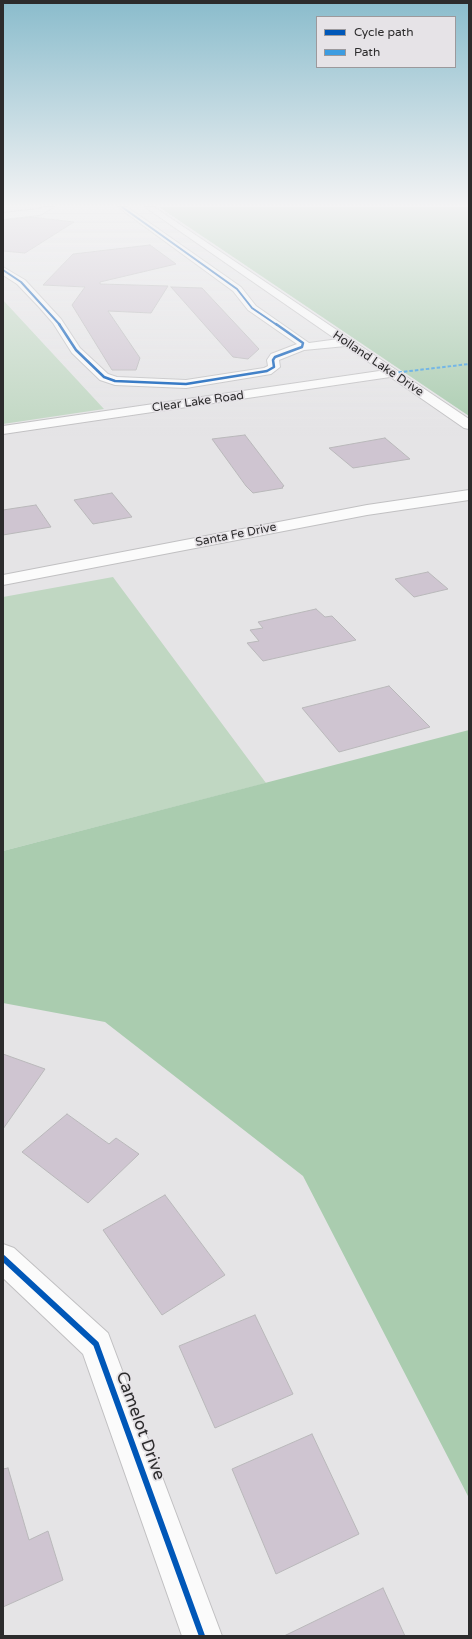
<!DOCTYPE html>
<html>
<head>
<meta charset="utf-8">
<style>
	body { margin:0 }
	#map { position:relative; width:472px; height:1639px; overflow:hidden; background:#e5e4e6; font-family:"Varela Round",sans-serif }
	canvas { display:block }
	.frame { position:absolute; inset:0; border:4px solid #2c2b2c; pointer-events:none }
	.legend { position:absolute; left:316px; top:16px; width:140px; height:52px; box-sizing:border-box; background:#e6e3e7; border:1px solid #9c999c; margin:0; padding:5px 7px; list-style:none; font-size:12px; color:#2c2b2c }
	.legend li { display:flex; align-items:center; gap:8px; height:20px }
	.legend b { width:20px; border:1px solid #9c999c }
</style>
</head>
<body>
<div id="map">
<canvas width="472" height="1639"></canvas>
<div class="frame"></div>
<ul class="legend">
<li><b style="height:5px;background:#0057b8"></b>Cycle path</li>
<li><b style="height:5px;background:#3d9ce1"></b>Path</li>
</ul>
</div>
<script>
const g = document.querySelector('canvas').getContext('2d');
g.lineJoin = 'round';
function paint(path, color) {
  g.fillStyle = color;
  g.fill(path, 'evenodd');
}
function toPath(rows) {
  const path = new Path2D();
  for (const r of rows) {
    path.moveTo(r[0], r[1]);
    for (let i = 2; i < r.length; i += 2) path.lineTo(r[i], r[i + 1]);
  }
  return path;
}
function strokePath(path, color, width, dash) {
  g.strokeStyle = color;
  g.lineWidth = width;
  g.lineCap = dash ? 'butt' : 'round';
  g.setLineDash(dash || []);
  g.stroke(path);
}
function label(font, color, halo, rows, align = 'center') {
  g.font = font + ' "Varela Round",sans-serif';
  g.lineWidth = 3.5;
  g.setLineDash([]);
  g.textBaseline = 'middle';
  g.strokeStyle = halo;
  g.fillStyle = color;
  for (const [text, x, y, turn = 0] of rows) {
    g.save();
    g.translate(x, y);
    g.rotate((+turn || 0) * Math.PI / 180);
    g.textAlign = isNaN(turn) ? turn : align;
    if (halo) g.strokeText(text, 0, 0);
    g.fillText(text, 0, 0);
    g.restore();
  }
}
paint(toPath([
	[3,300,104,409,3,424],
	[113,577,266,783,3,851,3,597]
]), '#c0d7c2');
paint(toPath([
	[159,207,469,207,469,416],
	[469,730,469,1498,303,1176,105,1022,3,1003,3,851]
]), '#aaccaf');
const building = toPath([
	[31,217,74,222,25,253,3,251,3,220,31,217],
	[150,245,176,264,100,282,100,284,168,286,151,313,108,311,140,358,136,370,112,370,72,305,85,287,43,285,73,254,150,245],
	[171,287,202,288,259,349,248,359,233,357,171,287],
	[245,435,284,486,282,487,283,488,253,493,246,486,212,439,245,435],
	[385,438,410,459,353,468,329,448,385,438],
	[112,493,132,517,93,524,74,500,112,493],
	[36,505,51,527,3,535,3,510,36,505],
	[428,572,448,589,414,597,395,579,428,572],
	[316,609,325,617,332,616,356,640,263,661,247,643,259,641,250,630,263,628,258,622,316,609],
	[389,686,430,727,339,752,302,708,389,686],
	[3,1054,45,1069,3,1129,3,1054],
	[67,1114,109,1144,116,1138,139,1154,88,1203,22,1152,67,1114],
	[165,1195,225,1275,162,1315,103,1230,165,1195],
	[255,1315,293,1394,215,1428,179,1346,255,1315],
	[312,1434,359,1534,276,1574,232,1469,312,1434],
	[8,1468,29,1540,48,1531,63,1580,3,1607,3,1469,8,1468],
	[383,1588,405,1636,284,1636,383,1588]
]);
paint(building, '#cfc5d1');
strokePath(building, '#b9b8ba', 1);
const street = toPath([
	[44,207,54,207,40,215,3,219,3,213,38,209,44,207],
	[118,207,127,207,241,287,256,306,309,343,346,338,352,342,346,346,304,350,279,360,280,367,271,374,186,388,115,385,100,380,72,353,53,323,39,307,17,284,3,275,3,267,25,280,61,319,80,348,108,374,117,377,186,380,264,368,268,366,267,360,271,354,297,344,248,310,233,291,118,207],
	[393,369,399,373,397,376,3,434,3,426,393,369],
	[3,1244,14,1248,108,1333,222,1636,182,1636,83,1354,3,1278,3,1244]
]);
const secondary = toPath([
	[145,207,154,207,469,419,469,429,464,428,145,207],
	[469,490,469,500,367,515,3,585,3,575,367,505,469,490]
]);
strokePath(street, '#c1c0c2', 2);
strokePath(secondary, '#c1c0c2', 2);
paint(street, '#fbfbfb');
paint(secondary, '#fbfbfb');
strokePath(toPath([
	[393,373,469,364]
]), '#3d9ce1', 2, [3.5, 2]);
strokePath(toPath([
	[122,207,237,289,252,308,277,325],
	[3,270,21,282,60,325]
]), '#0057b8', 2);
strokePath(toPath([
	[59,324,76,350,104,377,115,381,186,384,267,371,274,367,273,360,275,357,302,347,303,343,276,324]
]), '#0057b8', 2.5);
strokePath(toPath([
	[3,1258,96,1344,202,1636]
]), '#0057b8', 6);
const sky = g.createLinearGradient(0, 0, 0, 436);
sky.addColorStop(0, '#8abccc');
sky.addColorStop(0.47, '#f3f3f4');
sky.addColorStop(1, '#f3f3f400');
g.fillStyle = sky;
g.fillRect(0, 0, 472, 436);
label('12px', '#2c2b2c', '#e6e3e7', [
	["Holland Lake Drive",378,364,34],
	["Clear Lake Road",198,402,-8],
	["Santa Fe Drive",236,535,-11]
]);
label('17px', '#2c2b2c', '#e6e3e7', [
	["Camelot Drive",140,1426,70]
]);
</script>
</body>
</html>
